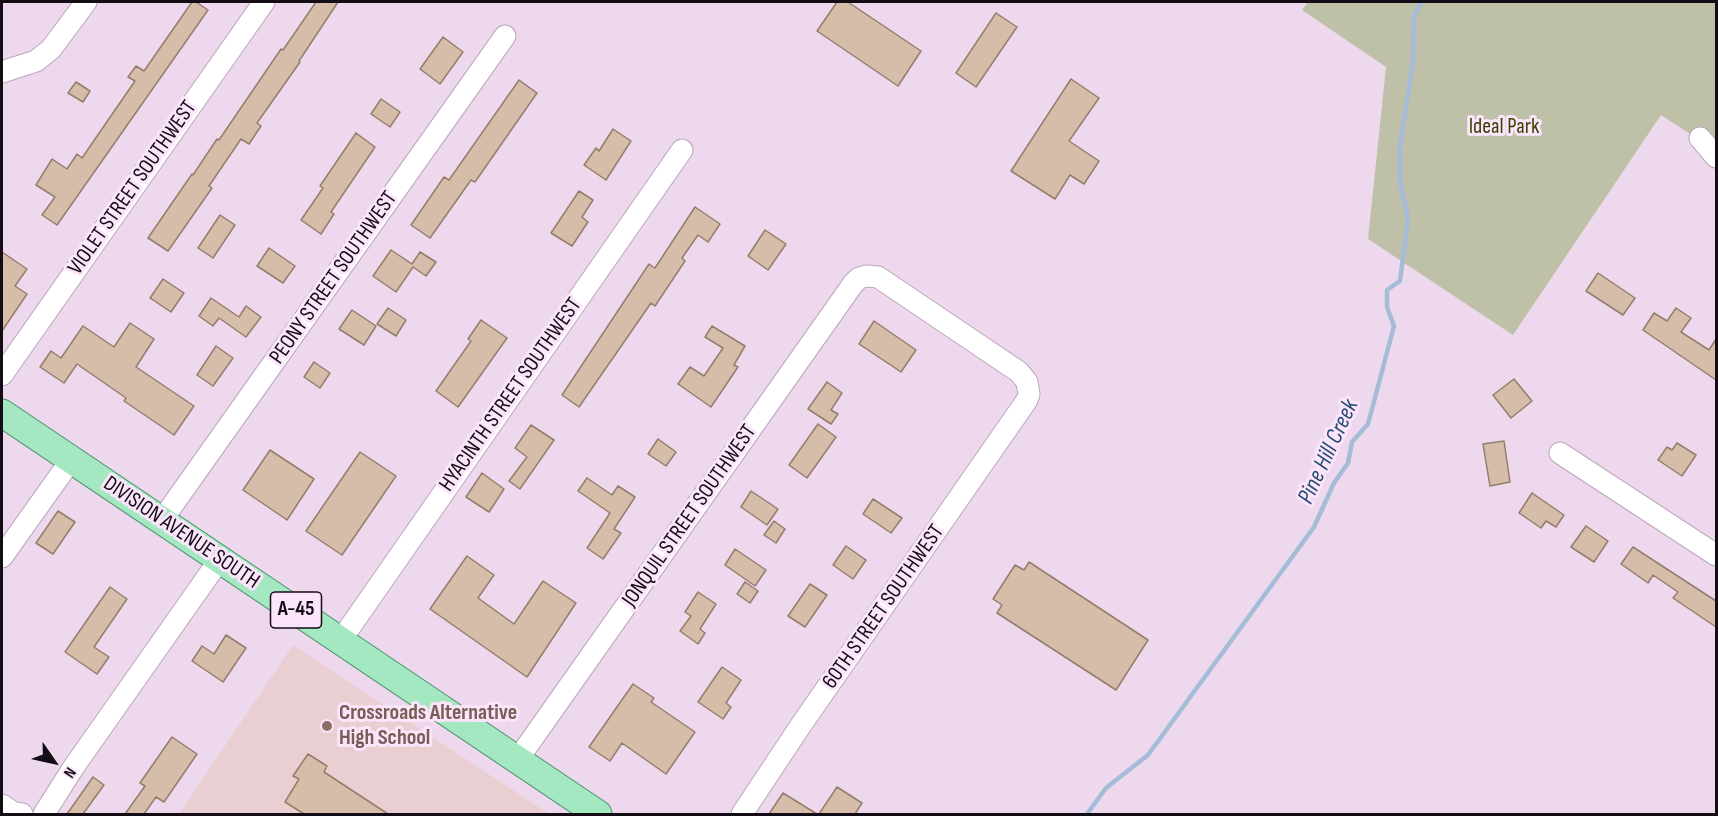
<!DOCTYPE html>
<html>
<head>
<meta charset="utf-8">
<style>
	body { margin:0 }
	#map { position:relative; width:1718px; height:816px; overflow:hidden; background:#eed8ee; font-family:"Sofia Sans Condensed",sans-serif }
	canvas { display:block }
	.frame { position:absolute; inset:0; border:3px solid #140d15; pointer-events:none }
	.north { position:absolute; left:24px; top:732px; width:60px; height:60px; -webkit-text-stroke:4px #fbe5fb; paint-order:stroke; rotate:124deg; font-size:16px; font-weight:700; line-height:24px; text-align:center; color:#140d15 }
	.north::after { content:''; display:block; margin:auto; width:21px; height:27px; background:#140d15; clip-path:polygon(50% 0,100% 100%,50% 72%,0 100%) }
</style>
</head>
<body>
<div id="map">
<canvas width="1718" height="816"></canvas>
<div class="frame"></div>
<div class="north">N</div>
</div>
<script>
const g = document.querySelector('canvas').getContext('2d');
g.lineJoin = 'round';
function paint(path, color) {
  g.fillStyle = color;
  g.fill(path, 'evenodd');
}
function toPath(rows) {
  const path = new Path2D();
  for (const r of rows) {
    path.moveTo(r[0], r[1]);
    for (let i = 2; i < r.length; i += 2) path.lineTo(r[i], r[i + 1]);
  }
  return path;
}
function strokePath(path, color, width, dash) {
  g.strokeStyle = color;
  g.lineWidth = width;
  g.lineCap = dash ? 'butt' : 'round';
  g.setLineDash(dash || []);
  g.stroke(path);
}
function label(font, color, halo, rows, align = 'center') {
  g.font = font + ' "Sofia Sans Condensed",sans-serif';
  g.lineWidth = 6;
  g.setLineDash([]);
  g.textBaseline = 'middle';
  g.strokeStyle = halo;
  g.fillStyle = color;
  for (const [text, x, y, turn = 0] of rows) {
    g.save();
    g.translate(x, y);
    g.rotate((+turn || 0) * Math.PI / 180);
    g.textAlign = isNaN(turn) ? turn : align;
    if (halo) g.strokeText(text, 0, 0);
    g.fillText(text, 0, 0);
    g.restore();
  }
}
paint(toPath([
	[293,645,549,814,179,814]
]), '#e9cfd1');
paint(toPath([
	[1308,2,1716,2,1716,151,1661,115,1513,335,1368,239,1386,67,1302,10]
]), '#bec0a8');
strokePath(toPath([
	[1087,814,1106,788,1148,755,1314,527,1334,483,1348,463,1352,442,1368,424,1394,326,1387,307,1387,290,1400,281,1408,219,1400,181,1400,145,1413,62,1414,17,1421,2]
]), '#a4bcd7', 4.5);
const building = toPath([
	[192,2,196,2,208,10,57,225,42,215,55,197,36,185,52,159,67,169,77,154,82,158,135,81,128,77,136,66,144,71,192,2],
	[316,2,338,2,299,61,300,62,257,123,261,126,249,144,241,139,209,186,212,188,168,251,148,238,192,174,193,175,217,139,219,140,281,49,283,50,316,2],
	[837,2,848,2,921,51,898,86,817,31,837,2],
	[996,13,1017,27,976,87,956,73,996,13],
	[443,37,463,52,440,84,420,69,443,37],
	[1071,79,1099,98,1069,141,1099,161,1084,184,1070,175,1055,199,1011,171,1071,79],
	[519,80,537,93,475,182,471,180,430,238,411,225,444,177,449,180,519,80],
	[76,82,90,91,83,102,68,93,76,82],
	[381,99,400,112,390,127,371,114,381,99],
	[613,129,631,141,606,180,584,165,596,148,599,151,613,129],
	[356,133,375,147,331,212,334,214,321,234,301,220,323,188,320,186,356,133],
	[579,191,593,200,582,217,588,222,572,246,551,233,579,191],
	[695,207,720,224,708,242,698,235,682,258,685,261,655,306,651,303,579,407,562,395,649,264,655,268,695,207],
	[220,215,235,225,213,258,198,248,220,215],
	[765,230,786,244,768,270,748,256,765,230],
	[269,248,295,266,283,283,257,266,269,248],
	[391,250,412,264,420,252,436,262,426,276,413,267,396,292,373,276,391,250],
	[2,252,27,269,15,286,27,294,2,331,2,252],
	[1598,273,1635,298,1623,315,1586,291,1598,273],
	[163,279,184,293,171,312,150,298,163,279],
	[211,298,239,317,246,306,261,317,246,337,219,318,213,326,199,316,211,298],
	[388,308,406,320,396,336,377,324,388,308],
	[1676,308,1691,318,1681,332,1709,350,1716,339,1716,380,1643,330,1654,313,1667,321,1676,308],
	[352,310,376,326,364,345,339,329,352,310],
	[481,320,507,338,458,407,436,391,471,341,468,339,481,320],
	[874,321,916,350,901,372,859,344,874,321],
	[130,323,154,339,136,367,194,406,174,435,124,401,126,398,77,364,64,383,40,367,51,351,61,358,83,326,114,347,130,323],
	[712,326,745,346,734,365,738,367,711,407,678,384,690,367,704,376,723,348,705,337,712,326],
	[216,346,233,358,213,386,197,375,216,346],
	[314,362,330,373,320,388,304,377,314,362],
	[1514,379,1532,401,1511,418,1493,395,1514,379],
	[827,382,842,393,831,410,838,414,831,424,808,409,827,382],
	[818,424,836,437,807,478,789,465,818,424],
	[531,425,554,440,520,489,509,481,527,457,515,448,531,425],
	[658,439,676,452,666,466,648,454,658,439],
	[1504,441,1510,482,1490,486,1483,444,1504,441],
	[1677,443,1696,455,1682,476,1658,460,1667,447,1672,450,1677,443],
	[270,450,314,479,287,520,243,490,270,450],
	[360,452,396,476,342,555,306,531,360,452],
	[482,473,504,489,489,512,466,497,482,473],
	[587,478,612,495,618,486,635,497,614,529,621,533,603,559,587,548,610,513,578,491,587,478],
	[751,491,778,509,767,525,741,507,751,491],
	[1532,493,1564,515,1556,527,1546,521,1541,528,1519,513,1532,493],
	[873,499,902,518,891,533,863,514,873,499],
	[58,511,75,522,53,554,36,543,58,511],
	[774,521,785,529,776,543,764,535,774,521],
	[1586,526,1608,541,1594,562,1571,547,1586,526],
	[846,546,866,560,853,579,833,565,846,546],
	[1633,547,1716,601,1716,627,1673,598,1678,592,1653,575,1648,583,1621,564,1633,547],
	[735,549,766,570,755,586,725,565,735,549],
	[467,556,494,575,478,598,514,624,543,581,576,603,527,677,430,609,467,556],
	[1029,562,1148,640,1116,690,997,613,1002,605,993,599,1015,565,1024,570,1029,562],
	[745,582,758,591,750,603,737,594,745,582],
	[810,584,827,595,805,627,788,616,810,584],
	[110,587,127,599,94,647,109,657,97,674,65,652,110,587],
	[698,592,716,604,700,629,705,633,698,644,680,631,691,616,685,612,698,592],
	[226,635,246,648,223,682,192,661,202,646,214,654,226,635],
	[722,667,741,680,726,703,731,707,723,719,698,702,722,667],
	[633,684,654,698,651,702,695,732,666,774,622,743,610,761,589,747,633,684],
	[172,737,197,754,164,802,156,797,144,814,125,814,145,786,140,783,172,737],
	[308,754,327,766,324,772,388,814,304,814,285,802,299,779,293,776,308,754],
	[93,777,104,785,83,814,67,814,93,777],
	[837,787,862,803,855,814,819,814,837,787],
	[783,793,817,814,769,814,783,793]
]);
paint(building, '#d6bdaa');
strokePath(building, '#947d6b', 1.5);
const minor = toPath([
	[2,72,36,61,51,49,86,2],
	[1700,138,1716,157],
	[2,375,264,2],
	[1560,453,1716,555],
	[162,520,505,36],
	[2,557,71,460],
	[341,640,682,150],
	[518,759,853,284,859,278,866,276,878,277,1019,372,1027,382,1029,394,1027,400,801,725,742,814],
	[2,805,14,813,22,814],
	[44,814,73,768,220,559]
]);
const major = toPath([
	[2,413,598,814]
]);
strokePath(minor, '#bba6bc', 23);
strokePath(major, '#4b916b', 29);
strokePath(minor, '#fff', 21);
strokePath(major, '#a4e8c2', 27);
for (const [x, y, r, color] of [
	[327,726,6,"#8d6e63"]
]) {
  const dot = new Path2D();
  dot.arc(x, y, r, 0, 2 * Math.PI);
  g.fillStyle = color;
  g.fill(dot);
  strokePath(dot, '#fbe5fb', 2);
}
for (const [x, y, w] of [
	[296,610,51]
]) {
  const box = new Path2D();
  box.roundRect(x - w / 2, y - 18, w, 36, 4.5);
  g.fillStyle = '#fbe5fb';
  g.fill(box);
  strokePath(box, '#140d15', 1.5);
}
label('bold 21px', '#140d15', null, [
	["A-45",296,610]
]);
label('22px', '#3e3f02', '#fbe5fb', [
	["Ideal Park",1504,127]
]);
label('22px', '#140d15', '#fbe5fb', [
	["VIOLET STREET SOUTHWEST",133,188,-55],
	["PEONY STREET SOUTHWEST",334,278,-55],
	["HYACINTH STREET SOUTHWEST",511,395,-55],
	["JONQUIL STREET SOUTHWEST",690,516,-55],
	["DIVISION AVENUE SOUTH",181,533,34],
	["60TH STREET SOUTHWEST",884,607,-55]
]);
label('bold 22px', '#785e54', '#fbe5fb', [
	["Crossroads Alternative",339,713],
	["High School",339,738]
], 'left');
label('italic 24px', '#284d72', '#fbe5fb', [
	["Pine Hill Creek",1329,452,-65]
]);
</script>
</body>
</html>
